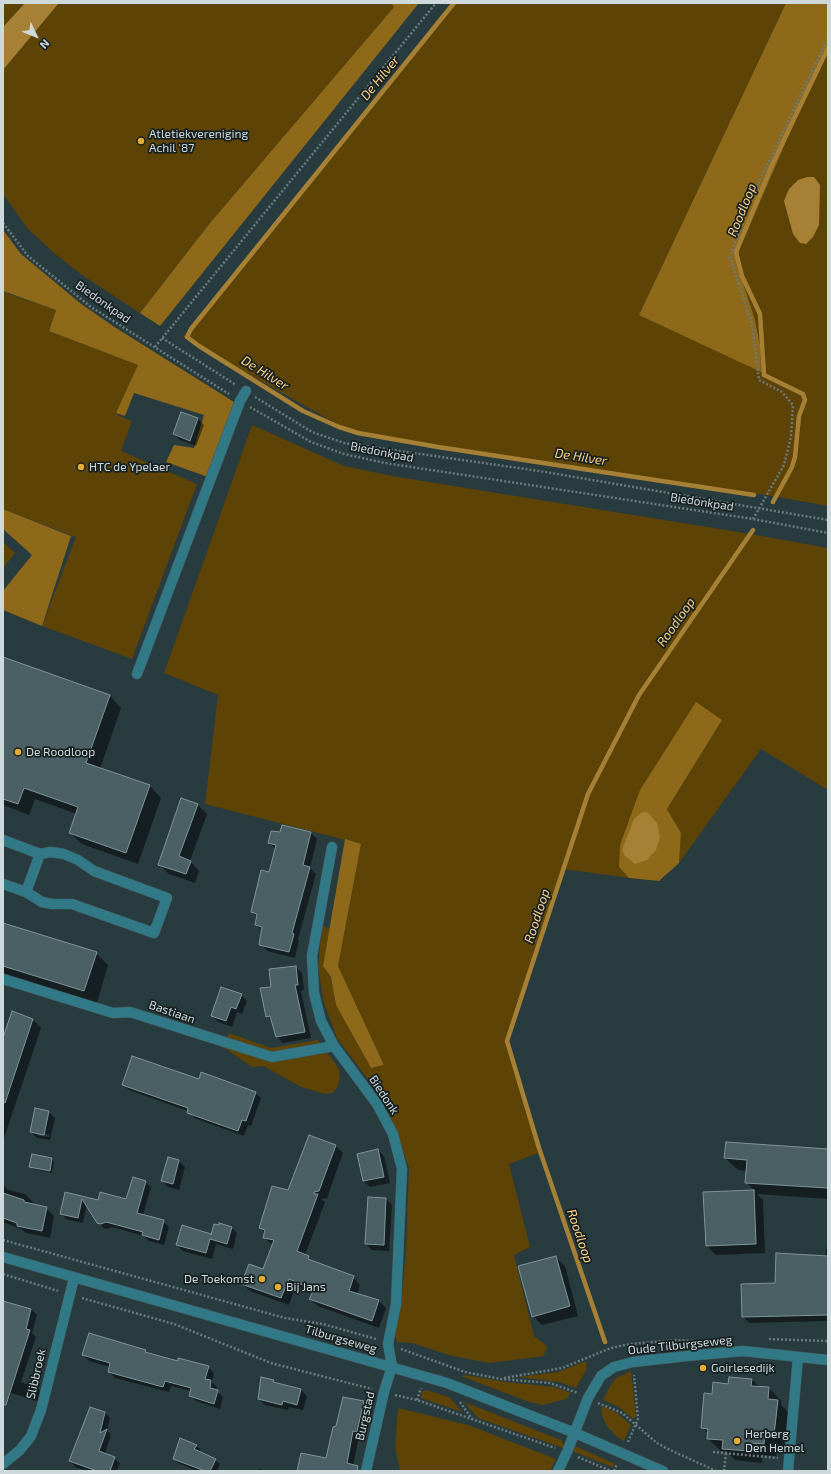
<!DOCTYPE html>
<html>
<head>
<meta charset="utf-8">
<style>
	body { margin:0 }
	#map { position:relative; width:831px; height:1474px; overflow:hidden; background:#283b3f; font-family:"Exo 2",sans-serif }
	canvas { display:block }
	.frame { position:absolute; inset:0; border:4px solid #ced9dc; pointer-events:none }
	.north { position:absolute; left:16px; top:16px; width:40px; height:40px; -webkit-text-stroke:3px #182122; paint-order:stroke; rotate:133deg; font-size:11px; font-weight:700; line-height:16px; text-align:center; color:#ced9dc }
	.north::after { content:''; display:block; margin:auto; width:14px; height:18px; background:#ced9dc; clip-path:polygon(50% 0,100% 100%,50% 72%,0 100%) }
</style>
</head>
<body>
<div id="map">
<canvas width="831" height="1474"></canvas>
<div class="frame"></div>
<div class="north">N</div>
</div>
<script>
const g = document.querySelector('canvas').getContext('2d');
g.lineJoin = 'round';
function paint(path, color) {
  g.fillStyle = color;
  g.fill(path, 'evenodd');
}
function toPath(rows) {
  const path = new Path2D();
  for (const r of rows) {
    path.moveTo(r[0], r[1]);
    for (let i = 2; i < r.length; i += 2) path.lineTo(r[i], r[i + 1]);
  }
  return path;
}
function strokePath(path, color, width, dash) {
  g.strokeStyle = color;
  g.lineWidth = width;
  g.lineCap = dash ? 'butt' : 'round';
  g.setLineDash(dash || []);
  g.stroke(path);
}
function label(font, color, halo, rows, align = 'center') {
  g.font = font + ' "Exo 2",sans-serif';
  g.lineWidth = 3.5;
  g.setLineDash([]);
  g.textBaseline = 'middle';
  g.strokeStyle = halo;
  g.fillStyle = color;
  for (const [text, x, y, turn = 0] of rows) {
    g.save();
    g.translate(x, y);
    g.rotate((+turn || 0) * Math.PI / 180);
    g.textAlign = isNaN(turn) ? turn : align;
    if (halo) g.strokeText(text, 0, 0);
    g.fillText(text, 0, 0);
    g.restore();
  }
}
paint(toPath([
	[3,3,25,3,3,27],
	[59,3,391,3,394,7,210,223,140,313,82,275,55,254,28,229,3,194,3,70],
	[451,3,786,3,639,315,760,345,755,320,738,267,739,251,828,44,828,506,772,496,371,436,344,428,183,337],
	[3,292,56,310,49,331,138,365,117,415,132,421,121,451,197,484,132,659,42,626,76,537,3,509],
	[252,425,344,466,398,477,751,534,828,548,828,790,761,749,679,863,681,833,667,809,722,720,619,867,629,878,563,869,506,1042,539,1153,509,1164,530,1247,514,1255,534,1336,547,1346,544,1356,490,1363,452,1356,412,1343,397,1342,395,1334,401,1306,406,1249,409,1168,386,1104,337,1038,324,1003,318,967,322,925,330,929,323,966,331,977,336,1005,371,1068,384,1065,338,966,361,844,205,804,218,695,164,673],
	[3,542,15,553,3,568],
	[229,1033,271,1048,318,1040,339,1069,340,1079,337,1088,332,1093,325,1094,301,1087,263,1066,252,1067,223,1047],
	[586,1361,587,1369,576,1388,559,1382,518,1377,558,1372],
	[631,1371,636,1416,633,1419,619,1407,603,1400,610,1386,616,1378],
	[465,1375,506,1382,554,1387,571,1393,566,1399,543,1405,529,1402,461,1376],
	[426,1390,449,1397,462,1412,421,1398,422,1392],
	[464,1402,561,1440,564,1444,563,1448,478,1418],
	[602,1406,617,1413,631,1425,624,1441,616,1436,607,1426,602,1415],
	[398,1408,468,1425,556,1459,550,1471,400,1471,395,1446],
	[575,1446,615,1464,612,1467,572,1451]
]), '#5d4306');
paint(toPath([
	[391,3,419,3,160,326,140,313,210,223,394,7],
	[786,3,828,3,828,44,739,251,738,267,755,320,760,345,761,372,639,315],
	[3,230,21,254,80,303,113,326,234,402,208,477,166,462,174,445,194,448,204,415,134,393,125,416,116,413,138,365,49,331,56,310,3,291],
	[3,509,71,536,42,626,3,610,3,591,32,555,3,529],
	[696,702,722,720,667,809,681,833,679,863,659,881,629,878,619,867,620,845,640,790],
	[345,839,361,844,338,966,384,1065,371,1068,336,1005,331,977,323,966]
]), '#8e6919');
paint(toPath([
	[25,3,59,3,3,70,3,27],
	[807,177,814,177,820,185,819,225,813,237,806,244,800,243,793,234,784,201,789,189,798,180],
	[642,812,647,812,657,823,660,838,656,850,647,860,635,864,625,856,622,850,634,819]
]), '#a58035');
paint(toPath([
	[181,413,198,419,204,425,196,446,180,440,174,434],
	[3,658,110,696,121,708,100,769,150,786,161,798,138,864,82,844,70,833,77,814,35,799,29,815,3,805],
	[198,805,207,814,190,861,199,871,195,883,169,874,159,864],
	[311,833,317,839,310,868,316,874,298,939,299,941,295,958,267,951,261,944,262,931,256,925,258,917,252,912,270,873,276,849,269,843],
	[3,924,96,953,108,965,97,1003,3,973],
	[296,967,302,973,304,990,301,991,311,1038,283,1043,277,1037,273,1022,267,1016,273,988],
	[241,995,247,1001,242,1014,237,1012,232,1027,218,1022,212,1016],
	[12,1013,33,1020,41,1028,3,1141,3,1041],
	[199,1080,255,1093,261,1098,251,1126,248,1125,244,1136,194,1118,188,1111,129,1090,123,1084],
	[49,1112,55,1118,50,1140,37,1138,31,1132],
	[37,1133,49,1135,49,1137,37,1135],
	[309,1136,336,1146,343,1153,327,1198,321,1199,325,1202,305,1255,315,1263,353,1277,360,1285,357,1294,379,1301,386,1308,379,1328,318,1306,310,1299,314,1293,296,1285,289,1305,250,1291,242,1284,263,1270,273,1245,264,1238,265,1233,260,1228,289,1192],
	[378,1150,384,1156,390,1183,370,1187,364,1181,358,1154],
	[828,1150,828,1199,757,1194,763,1200,765,1253,716,1255,707,1246,704,1193,755,1191,746,1182,747,1171,738,1170,725,1158],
	[169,1158,179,1161,185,1167,179,1190,168,1187,162,1181],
	[52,1159,54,1162,52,1173,33,1169,30,1167],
	[145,1182,151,1187,143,1215,163,1221,169,1227,164,1245,149,1241,144,1236,112,1227,107,1229,103,1228,87,1205,83,1223,66,1219,61,1213,66,1193,99,1201,127,1201],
	[3,1185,8,1190,25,1194,33,1202,33,1205,46,1208,54,1216,50,1238,26,1233,21,1229,3,1222],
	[386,1199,392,1205,389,1251,372,1250,366,1244],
	[231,1227,237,1233,233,1249,216,1244,212,1259,183,1251,177,1245,212,1235],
	[828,1238,828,1321,749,1323,743,1317,776,1284,825,1256],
	[555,1257,565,1266,578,1316,542,1325,533,1316],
	[3,1302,31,1309,37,1315,32,1333,36,1337,21,1382,37,1388,43,1394,41,1402,11,1393,7,1405,3,1404],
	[145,1351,149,1354,178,1362,208,1367,214,1373,212,1382,217,1387,216,1391,223,1397,220,1409,196,1401,190,1395,191,1391,171,1386,169,1392,115,1378,109,1372,110,1367,89,1361,83,1355],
	[752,1379,760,1388,769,1388,781,1401,781,1405,789,1413,786,1446,777,1446,776,1456,762,1455,762,1463,735,1460,726,1451,721,1451,708,1439,709,1434,702,1428,712,1395,729,1385],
	[273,1381,276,1384,301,1390,307,1396,303,1410,289,1407,288,1410,265,1405,259,1399],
	[363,1402,369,1408,362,1437,359,1436,352,1471,298,1471,326,1460,337,1426],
	[105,1413,110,1418,107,1430,111,1435,105,1454,114,1458,120,1463,117,1471,88,1471,75,1467,70,1461],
	[181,1439,197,1446,201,1450,199,1452,215,1460,220,1464,217,1471,197,1471,178,1463,174,1459],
	[259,1469,269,1471,258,1471]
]), '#0007');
strokePath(toPath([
	[454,3,191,329,187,337,199,346,303,411,339,427,358,433,438,447,754,495],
	[773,502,792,467,795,457,799,416,805,400,803,394,764,375,760,314,742,276,736,252,772,165,828,48],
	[605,1342,539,1148,507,1041,588,794,639,695,753,530]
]), '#a58035', 4.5);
const building = toPath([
	[181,412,198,418,190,441,173,434,181,412],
	[3,657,110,695,86,763,150,785,126,853,69,833,78,807,24,788,18,804,3,799,3,657],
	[181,798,198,804,179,856,191,861,186,874,158,865,181,798],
	[282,825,311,832,303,865,310,867,292,933,294,934,289,952,259,945,262,927,255,925,257,914,251,912,261,870,269,872,276,845,268,843,271,831,280,832,282,825],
	[3,923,97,952,84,991,3,966,3,923],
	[296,966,298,985,295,985,305,1032,276,1037,270,1016,266,1017,260,988,271,987,269,969,296,966],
	[221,987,242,994,236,1009,231,1007,226,1021,211,1016,221,987],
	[12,1011,33,1019,5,1103,3,1102,3,1038,12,1011],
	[132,1056,199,1079,201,1072,256,1092,246,1121,242,1120,238,1131,187,1113,188,1108,122,1085,132,1056],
	[35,1108,49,1111,44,1135,30,1132,35,1108],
	[309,1135,336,1145,319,1191,314,1192,314,1194,318,1194,297,1251,309,1256,308,1259,354,1276,349,1291,379,1300,372,1321,309,1299,314,1290,289,1279,281,1298,241,1284,249,1264,263,1269,274,1240,263,1238,265,1230,259,1228,272,1186,288,1190,309,1135],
	[726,1142,828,1149,828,1188,745,1183,747,1160,724,1158,726,1142],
	[378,1149,384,1177,363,1181,357,1154,378,1149],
	[32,1154,52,1158,50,1171,29,1167,32,1154],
	[168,1157,179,1160,173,1184,161,1181,168,1157],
	[133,1177,146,1181,137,1213,164,1220,159,1240,142,1235,143,1232,106,1222,101,1224,97,1223,82,1199,78,1218,60,1214,65,1192,98,1200,100,1192,126,1199,133,1177],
	[754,1190,756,1244,706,1246,703,1192,754,1190],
	[3,1193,24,1200,24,1202,47,1207,42,1231,17,1226,17,1223,3,1218,3,1193],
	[368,1197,386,1198,384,1245,365,1244,368,1197],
	[219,1223,232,1227,227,1244,210,1239,206,1253,176,1245,182,1225,211,1234,211,1235,214,1224,219,1225,219,1223],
	[776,1253,828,1256,828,1315,742,1317,741,1284,775,1283,776,1253],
	[556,1256,570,1306,532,1317,518,1266,556,1256],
	[3,1301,31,1309,26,1329,30,1330,6,1405,3,1405,3,1301],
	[89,1333,146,1350,145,1352,178,1361,178,1358,209,1366,205,1379,211,1380,210,1388,218,1390,214,1404,189,1396,191,1388,165,1381,163,1387,108,1372,110,1363,82,1355,89,1333],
	[261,1377,274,1380,273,1382,301,1389,297,1405,283,1401,282,1405,258,1399,261,1377],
	[729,1377,752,1379,751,1386,769,1387,768,1399,778,1400,774,1435,765,1434,764,1444,750,1443,750,1451,722,1449,723,1440,707,1439,708,1429,701,1428,704,1393,712,1394,713,1382,728,1384,729,1377],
	[343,1397,364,1401,357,1432,353,1431,347,1463,358,1466,357,1471,297,1471,301,1453,326,1458,333,1427,336,1426,343,1397],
	[90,1407,105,1412,100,1433,107,1429,99,1451,115,1457,110,1471,97,1471,69,1461,90,1407],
	[180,1438,197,1445,194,1449,216,1459,210,1471,205,1471,173,1459,180,1438]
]);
paint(building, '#4b6064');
strokePath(building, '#7f9599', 1);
const minor = toPath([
	[137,674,240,401,246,391],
	[3,840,40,854,26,892,3,884],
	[332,847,312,956,314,993,321,1021,334,1046,377,1104,393,1134,402,1169,396,1304,388,1344,392,1366,384,1392,366,1471],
	[26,892,42,902,52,904,72,904,154,933,167,898,94,871,78,860,64,854,51,852,40,854],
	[3,979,113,1013,130,1012,272,1057,334,1046],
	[3,1257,447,1383,575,1433,663,1471],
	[3,1464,20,1450,31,1436,41,1410,74,1278],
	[558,1471,567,1452,588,1398,601,1376,614,1367,633,1362,687,1356,743,1351,828,1360],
	[788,1471,798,1357]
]);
strokePath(minor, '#46575b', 11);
strokePath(toPath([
	[3,223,28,256,91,307,229,394],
	[162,338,236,385],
	[155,347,436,3],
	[255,397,312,432,344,443,539,471,828,520],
	[250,407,311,442,344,454,385,463,753,519,828,533],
	[753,519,784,465,791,437,793,405,782,392,759,380,752,324,730,257,751,199,828,38],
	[3,1240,285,1318,323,1324,376,1339],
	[3,1274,58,1291],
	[82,1298,174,1324,271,1363,372,1389],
	[769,1339,828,1341],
	[401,1349,465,1372,501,1379,550,1383,578,1393],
	[504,1378,562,1368,611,1348,630,1344,676,1340,696,1341],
	[395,1395,417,1400,555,1448],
	[417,1400,421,1388],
	[460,1402,472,1419],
	[598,1403,622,1413,657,1443,666,1448,716,1471],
	[628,1442,638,1419,634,1375],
	[713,1452,778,1458],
	[578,1457,611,1471],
	[614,1471,617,1464],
	[724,1471,726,1453]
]), '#6b7a7e', 2.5, [2, 2]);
strokePath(minor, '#317986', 10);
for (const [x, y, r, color] of [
	[141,141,4,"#e5ad35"],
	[81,467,4,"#e5ad35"],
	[18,752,4,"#e5ad35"],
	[262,1279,4,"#e5ad35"],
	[278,1287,4,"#e5ad35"],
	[703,1368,4,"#e5ad35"],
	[737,1441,4,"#e5ad35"]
]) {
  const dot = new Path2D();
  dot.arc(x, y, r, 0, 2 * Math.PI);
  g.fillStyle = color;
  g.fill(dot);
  strokePath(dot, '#182122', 1.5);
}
label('12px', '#ced9dc', '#182122', [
	["Atletiekvereniging",149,134],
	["Achil '87",149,148],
	["HTC de Ypelaer",89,467],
	["De Roodloop",26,752],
	["De Toekomst",254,1279,"right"],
	["Bij Jans",286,1287],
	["Goirlesedijk",711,1368],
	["Herberg",745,1434],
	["Den Hemel",745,1448]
], 'left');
label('12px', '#ced9dc', '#182122', [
	["Biedonkpad",103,302,35],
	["Biedonkpad",382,452,11],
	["Biedonkpad",702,502,9],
	["Bastiaan",172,1012,19],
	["Biedonk",384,1095,57],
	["Tilburgseweg",341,1339,16],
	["Oude Tilburgseweg",680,1345,-6],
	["Slibbroek",36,1374,-77],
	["Burgstad",365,1416,-77]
]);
label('italic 13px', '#fbd184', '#182122', [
	["De Hilver",380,78,-51],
	["Roodloop",742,210,-68],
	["De Hilver",265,373,32],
	["De Hilver",581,457,9],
	["Roodloop",676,622,-55],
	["Roodloop",537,916,-72],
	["Roodloop",580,1236,71]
]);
</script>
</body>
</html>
